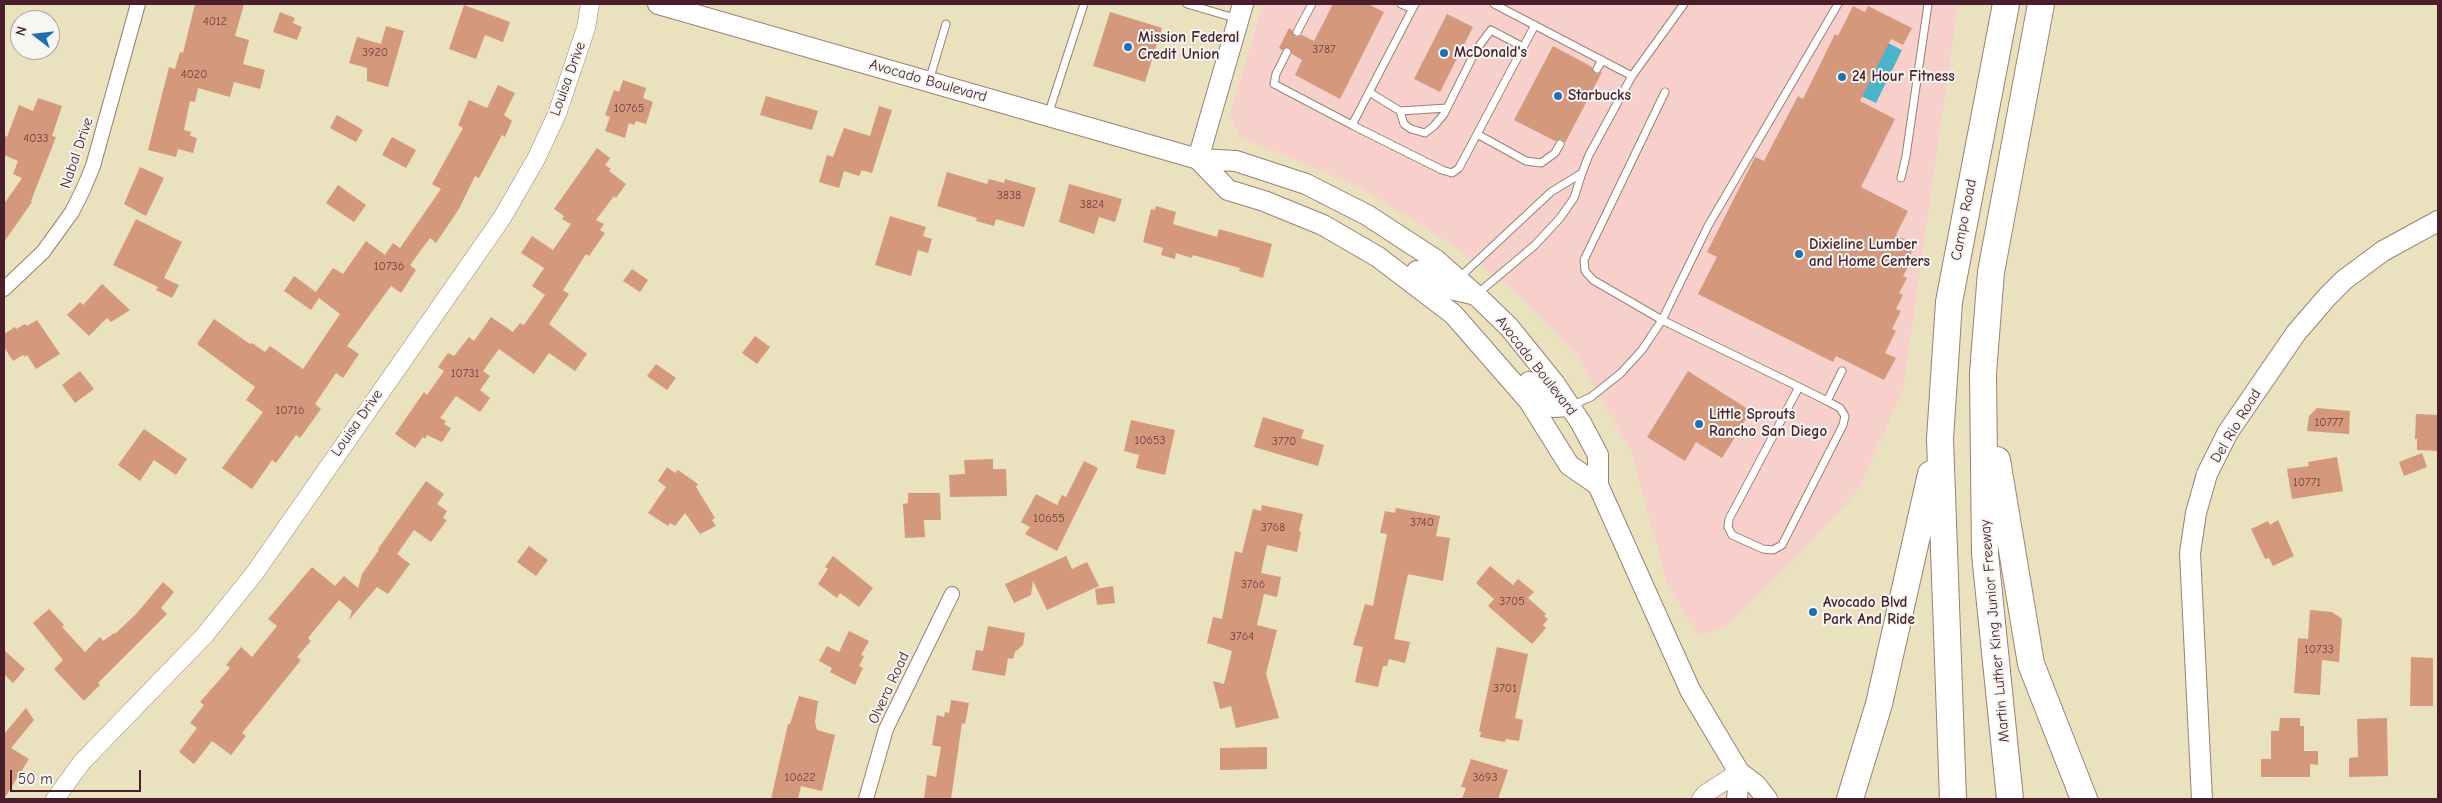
<!DOCTYPE html>
<html>
<head>
<meta charset="utf-8">
<style>
	body { margin:0 }
	#map { position:relative; width:2442px; height:803px; overflow:hidden; background:#eae1bf; font-family:"Comic Neue",sans-serif }
	canvas { display:block }
	.frame { position:absolute; inset:0; border:5px solid #4a1f2b; pointer-events:none }
	.north { position:absolute; left:10px; top:10px; width:50px; height:50px; box-sizing:border-box; background:#f6f6f2; border:1px solid #b1a0a2; border-radius:50%; rotate:286deg; font-size:14px; font-weight:700; line-height:20px; text-align:center; color:#4a1f2b }
	.north::after { content:''; display:block; margin:auto; width:18px; height:22px; background:#1f6fb2; clip-path:polygon(50% 0,100% 100%,50% 72%,0 100%) }
	.scale { position:absolute; left:10px; top:770px; width:131px; height:22px; box-sizing:border-box; border:2px solid #4a1f2b; border-top:0; padding-left:6px; font-size:15px; line-height:18px; white-space:nowrap; color:#4a1f2b; -webkit-text-stroke:4px #f6f6f2; paint-order:stroke }
</style>
</head>
<body>
<div id="map">
<canvas width="2442" height="803"></canvas>
<div class="frame"></div>
<div class="north">N</div>
<div class="scale">50 m</div>
</div>
<script>
const g = document.querySelector('canvas').getContext('2d');
g.lineJoin = 'round';
function paint(path, color) {
  g.fillStyle = color;
  g.fill(path, 'evenodd');
}
function toPath(rows) {
  const path = new Path2D();
  for (const r of rows) {
    path.moveTo(r[0], r[1]);
    for (let i = 2; i < r.length; i += 2) path.lineTo(r[i], r[i + 1]);
  }
  return path;
}
function strokePath(path, color, width, dash) {
  g.strokeStyle = color;
  g.lineWidth = width;
  g.lineCap = dash ? 'butt' : 'round';
  g.setLineDash(dash || []);
  g.stroke(path);
}
function label(font, color, halo, rows, align = 'center') {
  g.font = font + ' "Comic Neue",sans-serif';
  g.lineWidth = 4;
  g.setLineDash([]);
  g.textBaseline = 'middle';
  g.strokeStyle = halo;
  g.fillStyle = color;
  for (const [text, x, y, turn = 0] of rows) {
    g.save();
    g.translate(x, y);
    g.rotate((+turn || 0) * Math.PI / 180);
    g.textAlign = isNaN(turn) ? turn : align;
    if (halo) g.strokeText(text, 0, 0);
    g.fillText(text, 0, 0);
    g.restore();
  }
}
paint(toPath([
	[1263,4,1958,4,1903,390,1859,489,1800,553,1725,627,1698,636,1666,581,1632,453,1576,354,1517,293,1444,239,1354,184,1240,137,1230,114]
]), '#f7d0cc');
paint(toPath([
	[1888,43,1902,50,1876,103,1861,96]
]), '#4bb3ca');
paint(toPath([
	[195,4,244,4,235,36,249,40,243,64,265,70,260,89,234,82,230,97,198,88,195,102,190,101,184,130,191,132,190,136,197,138,193,153,178,149,176,157,148,150,169,67,175,69,180,52,183,53],
	[1333,4,1368,4,1384,12,1340,99,1295,75,1302,60,1292,54,1290,48,1282,50,1279,48,1289,28,1292,30,1295,37,1302,35,1314,41],
	[464,5,510,22,503,42,485,35,476,59,449,49],
	[1853,6,1865,12,1868,6,1912,28,1903,45,1891,39,1860,101,1895,119,1861,187,1908,211,1896,235,1915,245,1908,260,1911,261,1903,276,1907,278,1899,293,1903,295,1896,309,1901,311,1892,329,1896,331,1885,353,1896,358,1884,380,1836,356,1833,362,1698,294,1717,257,1707,252,1755,157,1764,161,1798,96,1803,99,1835,34,1838,36],
	[280,12,295,18,293,23,302,27,297,40,273,32],
	[1110,12,1162,28,1145,82,1093,66],
	[1447,14,1473,27,1440,92,1414,79],
	[386,26,404,31,388,87,367,81,367,68,349,63,357,37,381,44],
	[1553,46,1592,67,1595,74,1602,72,1565,143,1562,139,1555,141,1514,120],
	[623,80,646,88,643,98,653,102,646,124,636,121,634,125,629,123,625,138,605,131,610,117,605,115,614,90,619,92],
	[498,85,515,93,504,115,512,121,505,137,502,135,479,178,475,176,459,209,436,243,430,238,410,265,416,270,401,293,391,286,347,346,359,354,343,378,336,373,315,404,321,409,300,438,296,435,276,463,272,460,252,489,222,468,263,412,246,400,255,387,197,344,214,319,250,344,252,343,265,352,270,346,303,369,340,314,319,298,311,310,284,291,294,276,316,292,333,268,343,274,366,241,385,255,393,243,400,248,441,189,432,184,463,128,458,125,469,100,487,108],
	[766,96,818,111,812,130,760,115],
	[38,98,62,106,52,136,56,137,31,201,32,202,4,242,4,204,22,178,13,174,18,161,4,155,4,135,7,137,19,105,33,111],
	[879,106,892,110,872,173,862,170,859,176,844,171,839,188,819,182,827,155,833,157,844,128,870,136],
	[337,115,363,130,356,142,330,128],
	[392,137,416,150,406,168,382,155],
	[597,148,610,158,605,165,611,169,609,171,626,184,616,198,614,196,596,220,604,224,600,230,605,233,589,256,586,254,563,290,569,294,549,324,587,354,575,371,549,353,534,374,499,349,483,371,490,376,480,390,490,398,480,412,456,396,440,418,446,421,444,424,451,428,442,442,427,435,425,439,423,437,415,448,395,434,424,392,427,395,444,371,438,367,448,353,454,356,469,337,474,341,491,317,513,332,520,323,524,325,545,295,532,286,544,268,521,253,532,236,553,250,571,224,562,219,564,216,554,209],
	[140,167,164,178,146,216,124,204],
	[947,172,987,184,989,179,1004,183,1005,179,1036,188,1024,227,996,219,994,226,976,221,977,218,937,206],
	[1069,184,1122,199,1115,222,1099,217,1094,234,1059,222],
	[338,185,366,205,354,222,326,203],
	[1156,206,1176,212,1173,224,1217,237,1219,229,1272,244,1263,278,1239,271,1240,268,1193,255,1192,258,1176,253,1175,259,1161,255,1163,248,1143,242,1151,209,1155,210],
	[890,216,926,227,923,236,932,239,928,253,918,250,911,276,875,265],
	[136,219,182,242,164,278,179,285,172,298,156,290,158,287,113,265],
	[632,269,648,280,640,292,623,281],
	[102,284,130,310,111,322,107,318,89,336,67,315,80,302,83,305],
	[37,320,60,354,36,369,27,355,25,357,23,355,13,361,4,347,4,334,15,327,16,329,25,324,27,326],
	[755,336,770,347,757,364,742,353],
	[656,364,676,378,667,390,647,376],
	[80,371,94,389,75,403,62,385],
	[1688,371,1751,411,1722,458,1696,442,1685,461,1647,437],
	[2317,408,2350,411,2349,434,2307,431,2309,416],
	[2416,414,2438,415,2438,451,2417,450,2417,439,2415,439],
	[1263,417,1304,430,1301,438,1324,445,1318,466,1254,447],
	[1131,420,1175,430,1165,475,1136,468,1139,455,1124,451],
	[144,429,187,459,176,475,154,460,140,481,118,465],
	[2422,453,2427,467,2404,476,2399,462],
	[2337,457,2343,491,2292,499,2287,469,2309,466,2308,462],
	[993,459,993,469,1006,469,1007,496,950,497,949,475,965,474,964,460],
	[1084,461,1098,468,1057,551,1025,534,1030,527,1021,522,1036,494,1057,505,1062,495,1066,497],
	[667,467,675,473,678,470,698,484,696,487,715,518,712,520,716,526,700,534,685,513,675,526,670,523,668,526,648,513,666,487,658,481],
	[426,481,444,494,437,504,447,511,443,518,447,520,431,542,414,530,397,554,410,564,388,594,377,587,349,620,352,611,339,600,308,638,311,641,297,657,301,660,242,733,246,736,231,755,212,741,194,764,179,752,197,728,190,723,204,705,200,702,230,668,226,665,241,647,252,657,277,626,268,619,312,567,335,586,344,576,358,588,362,574,379,550,378,549],
	[908,493,940,493,941,520,924,520,925,537,905,538,903,504,908,503],
	[1262,505,1303,514,1299,531,1301,532,1297,552,1267,545,1261,573,1281,577,1277,597,1264,594,1257,625,1277,630,1266,674,1279,718,1236,728,1231,706,1220,709,1213,681,1224,684,1232,651,1207,643,1213,617,1222,619,1235,551,1242,553,1253,509,1261,511],
	[1396,508,1440,516,1436,536,1450,538,1443,581,1408,574,1394,639,1410,642,1405,663,1389,659,1387,666,1383,666,1378,687,1355,682,1363,647,1353,645,1365,604,1373,606,1387,534,1380,533,1385,511,1395,513],
	[2278,520,2294,556,2273,566,2269,558,2265,559,2251,529,2268,521,2270,525],
	[529,546,548,560,536,576,517,562],
	[833,556,873,588,859,607,840,593,837,598,818,584,828,569,825,567],
	[1066,556,1072,569,1087,562,1099,586,1047,610,1033,581,1031,595,1014,603,1005,584],
	[1490,566,1513,585,1518,579,1534,592,1528,598,1546,614,1544,616,1548,619,1543,625,1546,628,1532,644,1488,606,1494,599,1476,583],
	[163,582,174,592,161,608,167,614,98,683,100,685,84,701,54,669,63,660,33,623,49,609,64,625,62,627,85,652,100,637,103,641,114,633,115,634,137,613],
	[1113,586,1115,603,1097,605,1095,589],
	[2310,610,2332,612,2342,619,2339,662,2322,660,2320,695,2294,693,2298,638,2308,639],
	[988,626,1025,633,1023,645,1015,652,1013,659,1008,658,1005,676,972,670,976,650,983,651],
	[849,631,869,641,861,655,864,656,859,666,863,668,855,685,830,672,832,668,819,661,827,646,839,652],
	[1497,647,1528,654,1515,718,1523,720,1519,741,1506,739,1505,742,1480,737,1481,732,1479,731],
	[4,650,25,669,13,683,4,674],
	[2411,657,2433,658,2433,706,2410,706],
	[799,696,818,701,815,722,817,730,835,735,822,791,801,786,798,799,771,799,788,724,790,724],
	[951,700,969,703,965,724,962,723,951,799,924,799,927,775,936,777,941,747,932,745,937,715,944,717,945,712,949,713],
	[26,708,34,720,11,748,29,759,4,799,4,734],
	[2280,718,2300,718,2300,726,2304,726,2304,751,2318,751,2318,765,2310,764,2310,777,2261,777,2261,759,2271,759,2271,731,2279,731],
	[2387,718,2388,776,2349,777,2349,758,2358,757,2357,719],
	[1267,747,1267,769,1220,770,1220,748],
	[1471,759,1508,770,1498,799,1462,799,1466,788,1461,787]
]), '#d4987d');
const service = toPath([
	[1187,4,1238,19],
	[1401,4,1411,8],
	[1415,4,1352,125,1442,170,1452,173,1459,168,1535,25],
	[1494,4,1632,76],
	[1297,32,1312,4],
	[1287,52,1276,74,1274,84,1352,125],
	[1597,69,1602,60],
	[929,81,946,24],
	[1369,92,1400,111,1404,124,1411,129,1425,133,1434,126,1444,114,1476,50,1491,30,1523,47],
	[1665,92,1584,260,1585,271,1593,280,1662,320,1799,387,1827,401,1840,408,1845,416,1843,425,1782,545,1773,550,1763,549,1732,535,1728,527,1729,519,1799,387],
	[1400,111,1447,108],
	[1048,115,1084,4],
	[1477,134,1526,161,1541,163,1555,153,1560,144],
	[1582,173,1589,155,1632,76,1684,4],
	[1901,178,1906,156,1928,4],
	[1460,277,1551,192,1582,173,1574,198,1560,218,1535,245,1477,294],
	[1827,401,1842,371],
	[1573,405,1591,397,1621,373,1642,350,1662,320,1708,226,1838,4]
]);
const minor = toPath([
	[4,289,43,252,72,212,83,190,93,166,138,4],
	[866,799,886,729,952,594]
]);
const tertiary = toPath([
	[55,799,82,762,204,636,254,574,502,218,536,159,557,114,586,28,590,4],
	[1701,799,1705,794,1739,772]
]);
const secondary = toPath([
	[658,4,1198,159,1236,161,1306,184,1367,215,1436,260,1479,298,1509,327,1555,384,1581,423,1598,455,1598,485,1690,690,1739,772,1756,785,1767,799],
	[1198,159,1228,190,1264,201,1323,225,1378,257,1453,314,1529,401,1569,465,1598,485],
	[1198,159,1243,4],
	[1417,271,1442,287,1472,294],
	[1529,382,1543,399,1553,407,1570,406],
	[1737,799,1739,772],
	[2202,799,2190,553,2196,513,2207,474,2228,432,2296,333,2327,297,2344,280,2383,251,2438,221]
]);
const motorway = toPath([
	[1997,460,2031,664,2084,799],
	[1850,799,1879,704,1931,474],
	[1953,799,1940,439,1949,302,2006,4],
	[2010,799,1985,554,1983,373,1991,272,2041,4]
]);
strokePath(service, '#9a8075', 9);
strokePath(minor, '#9a8075', 16);
strokePath(tertiary, '#9a8075', 19);
strokePath(secondary, '#9a8075', 22);
strokePath(motorway, '#9a8075', 28);
strokePath(service, '#fff', 7);
strokePath(minor, '#fff', 14);
strokePath(tertiary, '#fff', 18);
strokePath(secondary, '#fff', 20);
strokePath(motorway, '#fff', 26);
for (const [x, y, r, color] of [
	[1128,47,5,"#1f6fb2"],
	[1444,53,5,"#1f6fb2"],
	[1842,77,5,"#1f6fb2"],
	[1558,96,5,"#1f6fb2"],
	[1799,254,5,"#1f6fb2"],
	[1699,424,5,"#1f6fb2"],
	[1813,612,5,"#1f6fb2"]
]) {
  const dot = new Path2D();
  dot.arc(x, y, r, 0, 2 * Math.PI);
  g.fillStyle = color;
  g.fill(dot);
  strokePath(dot, '#f6f6f2', 2);
}
label('12px', '#6c3d40', null, [
	["4012",215,22],
	["3787",1324,50],
	["3920",375,53],
	["4020",194,75],
	["10765",629,109],
	["4033",36,139],
	["3838",1009,196],
	["3824",1092,205],
	["10736",389,267],
	["10731",465,374],
	["10716",290,411],
	["10777",2329,423],
	["10653",1150,441],
	["3770",1284,442],
	["10771",2307,483],
	["10655",1049,519],
	["3740",1422,523],
	["3768",1273,528],
	["3766",1253,585],
	["3705",1512,602],
	["3764",1242,637],
	["10733",2319,650],
	["3701",1505,689],
	["10622",800,778],
	["3693",1485,778]
]);
label('bold 15px', '#4a1f2b', '#f6f6f2', [
	["Mission Federal",1138,38],
	["Credit Union",1138,55],
	["McDonald's",1454,53],
	["24 Hour Fitness",1852,77],
	["Starbucks",1568,96],
	["Dixieline Lumber",1809,245],
	["and Home Centers",1809,262],
	["Little Sprouts",1709,415],
	["Rancho San Diego",1709,432],
	["Avocado Blvd",1823,603],
	["Park And Ride",1823,620]
], 'left');
label('15px', '#4a1f2b', '#f6f6f2', [
	["Louisa Drive",568,79,-70],
	["Avocado Boulevard",928,81,16],
	["Nabal Drive",77,153,-71],
	["Campo Road",1964,220,-79],
	["Avocado Boulevard",1536,366,52],
	["Louisa Drive",357,423,-55],
	["Del Rio Road",2236,426,-59],
	["Martin Luther King Junior Freeway",1995,631,-95],
	["Olvera Road",889,688,-65]
]);
</script>
</body>
</html>
